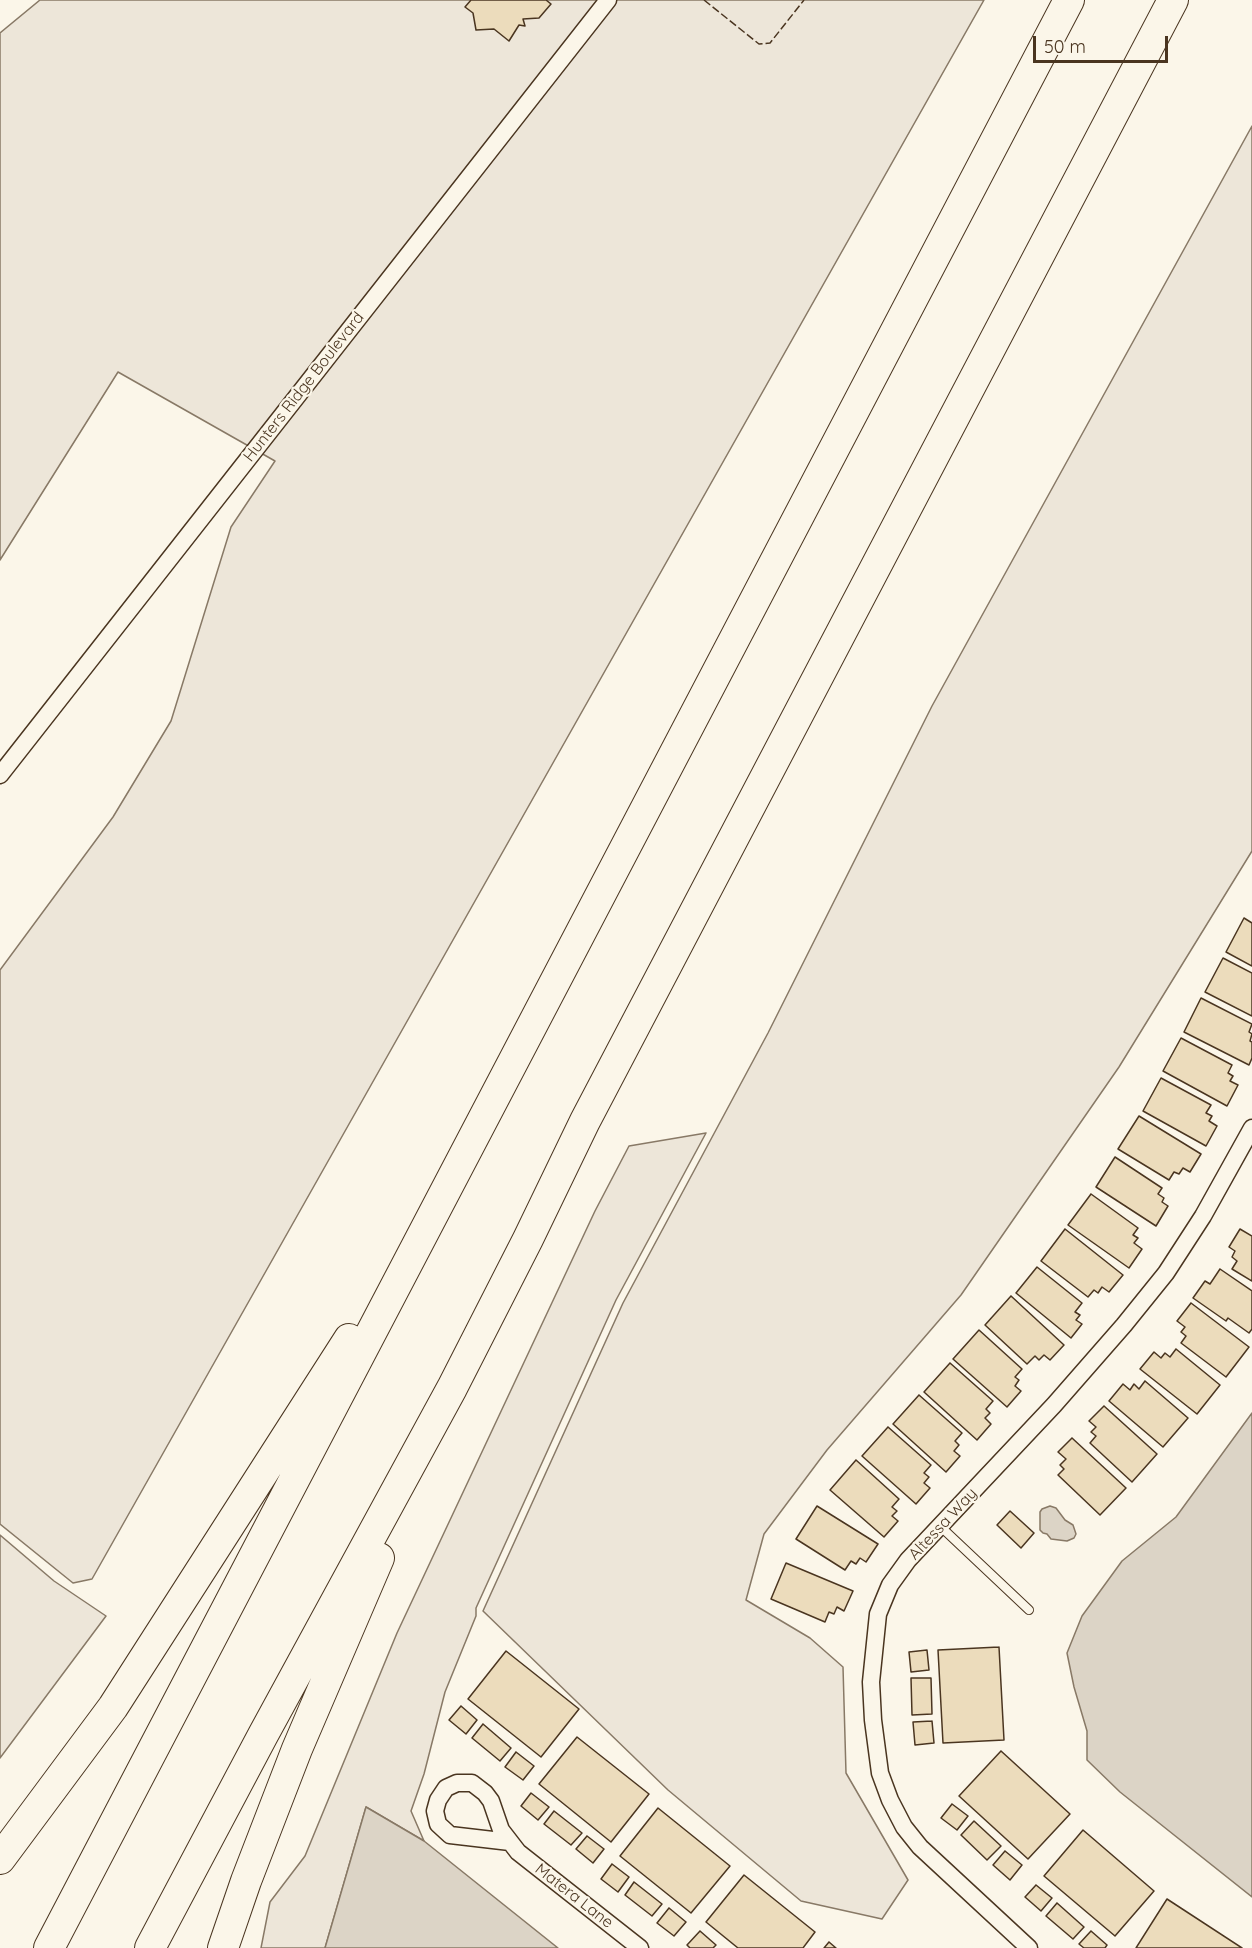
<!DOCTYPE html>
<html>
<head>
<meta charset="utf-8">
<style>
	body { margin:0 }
	#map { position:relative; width:1252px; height:1948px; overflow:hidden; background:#fbf6e9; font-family:Quicksand,sans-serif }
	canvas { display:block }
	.scale { position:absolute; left:1033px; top:36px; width:135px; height:27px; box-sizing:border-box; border:3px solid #4a3520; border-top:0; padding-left:8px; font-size:18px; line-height:21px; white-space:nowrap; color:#4a3520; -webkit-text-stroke:4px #fbf6e9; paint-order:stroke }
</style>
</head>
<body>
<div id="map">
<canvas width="1252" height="1948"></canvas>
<div class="scale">50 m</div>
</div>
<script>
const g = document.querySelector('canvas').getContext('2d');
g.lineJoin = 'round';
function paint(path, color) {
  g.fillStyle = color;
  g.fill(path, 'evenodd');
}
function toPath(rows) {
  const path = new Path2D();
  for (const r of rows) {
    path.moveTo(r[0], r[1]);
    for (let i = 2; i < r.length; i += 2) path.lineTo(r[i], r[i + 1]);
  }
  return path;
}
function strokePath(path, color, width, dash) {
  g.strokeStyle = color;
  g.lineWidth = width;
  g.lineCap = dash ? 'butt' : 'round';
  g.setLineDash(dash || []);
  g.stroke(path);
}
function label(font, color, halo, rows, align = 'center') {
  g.font = font + ' Quicksand,sans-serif';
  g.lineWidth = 4.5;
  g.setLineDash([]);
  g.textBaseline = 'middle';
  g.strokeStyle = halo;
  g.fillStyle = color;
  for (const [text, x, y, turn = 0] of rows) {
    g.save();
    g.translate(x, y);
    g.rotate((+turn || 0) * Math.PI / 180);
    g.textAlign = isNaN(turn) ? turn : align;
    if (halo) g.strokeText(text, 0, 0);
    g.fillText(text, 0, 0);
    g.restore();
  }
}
const green = toPath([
	[40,0,984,0,92,1579,73,1583,0,1524,0,970,113,817,171,721,231,527,275,461,118,372,0,560,0,33,40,0],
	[1252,126,1252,851,1119,1067,961,1295,827,1450,764,1534,746,1600,810,1638,843,1667,846,1773,908,1880,882,1919,801,1901,668,1790,483,1611,623,1303,768,1033,932,706,1252,126],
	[706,1133,616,1300,476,1608,476,1616,445,1692,424,1774,411,1811,424,1841,366,1807,325,1948,261,1948,270,1902,305,1856,397,1633,595,1211,629,1146,706,1133],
	[0,1535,54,1581,106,1616,0,1758,0,1535]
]);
paint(green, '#ede6d9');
strokePath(green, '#887966', 1.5);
const water = toPath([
	[1252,1413,1252,1897,1120,1792,1087,1760,1087,1731,1074,1687,1067,1653,1082,1616,1122,1561,1176,1517,1252,1413],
	[1050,1506,1056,1508,1065,1520,1073,1525,1076,1534,1074,1538,1067,1541,1051,1539,1047,1534,1043,1533,1040,1530,1040,1512,1042,1509,1050,1506],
	[366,1807,424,1841,558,1948,325,1948,366,1807]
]);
paint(water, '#dcd4c6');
strokePath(water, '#887966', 1.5);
const building = toPath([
	[471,0,546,0,551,4,539,18,523,19,525,26,519,25,509,41,494,29,476,30,473,13,465,7,471,0],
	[1244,918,1252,923,1252,966,1226,952,1244,918],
	[1223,958,1252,973,1252,1016,1205,992,1223,958],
	[1201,998,1252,1024,1249,1032,1252,1034,1250,1041,1252,1042,1252,1058,1249,1065,1184,1032,1201,998],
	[1181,1038,1232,1065,1228,1073,1233,1076,1230,1081,1238,1085,1227,1106,1163,1071,1181,1038],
	[1161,1078,1211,1105,1206,1113,1212,1116,1209,1121,1217,1126,1206,1146,1143,1111,1161,1078],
	[1139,1116,1201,1154,1190,1172,1183,1168,1179,1174,1174,1172,1169,1180,1118,1149,1139,1116],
	[1115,1157,1162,1188,1158,1194,1164,1198,1162,1202,1168,1206,1156,1226,1096,1187,1115,1157],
	[1091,1194,1138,1228,1133,1235,1138,1238,1134,1243,1142,1249,1129,1268,1068,1225,1091,1194],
	[1065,1229,1123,1275,1109,1292,1102,1287,1098,1293,1094,1290,1088,1297,1041,1261,1065,1229],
	[1240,1229,1252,1236,1252,1281,1232,1269,1237,1261,1232,1257,1235,1251,1229,1247,1240,1229],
	[1037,1267,1082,1303,1075,1312,1080,1315,1076,1320,1082,1324,1071,1338,1016,1293,1037,1267],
	[1220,1269,1252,1291,1252,1329,1249,1333,1228,1318,1226,1321,1193,1298,1205,1281,1210,1284,1220,1269],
	[1011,1296,1064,1345,1050,1360,1044,1355,1039,1360,1035,1356,1027,1364,985,1325,1011,1296],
	[1191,1303,1249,1347,1226,1377,1181,1343,1186,1336,1181,1332,1185,1327,1177,1321,1191,1303],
	[979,1330,1022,1369,1015,1377,1019,1380,1015,1386,1021,1391,1007,1407,953,1359,979,1330],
	[1176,1349,1220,1385,1197,1414,1140,1369,1154,1352,1161,1358,1165,1353,1170,1357,1176,1349],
	[950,1363,993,1401,986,1409,990,1413,985,1418,991,1424,977,1440,924,1392,950,1363],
	[1145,1381,1188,1418,1163,1447,1109,1401,1123,1384,1130,1390,1134,1384,1139,1389,1145,1381],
	[919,1395,962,1433,955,1441,959,1445,954,1451,960,1456,946,1472,893,1424,919,1395],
	[1104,1406,1157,1454,1132,1482,1090,1443,1096,1436,1091,1432,1096,1427,1089,1421,1104,1406],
	[888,1427,931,1465,924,1473,929,1477,924,1483,930,1488,916,1504,862,1456,888,1427],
	[1072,1438,1126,1488,1100,1515,1058,1475,1064,1469,1060,1465,1066,1459,1058,1452,1072,1438],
	[856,1460,899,1499,892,1507,897,1511,892,1516,898,1521,884,1537,830,1490,856,1460],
	[817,1506,878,1544,866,1562,860,1558,856,1564,851,1561,845,1570,796,1539,817,1506],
	[1010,1511,1034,1533,1021,1548,997,1525,1010,1511],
	[786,1563,853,1591,844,1611,837,1607,834,1614,829,1612,825,1622,771,1599,786,1563],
	[999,1647,1004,1740,943,1743,938,1650,999,1647],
	[927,1650,929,1670,911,1672,909,1652,927,1650],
	[506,1651,579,1709,541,1757,468,1699,506,1651],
	[911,1678,931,1678,932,1714,912,1715,911,1678],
	[461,1706,477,1720,466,1734,449,1720,461,1706],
	[932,1721,934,1743,915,1745,913,1722,932,1721],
	[483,1724,511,1748,500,1761,472,1738,483,1724],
	[577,1737,649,1794,611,1842,539,1784,577,1737],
	[1001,1751,1070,1814,1028,1859,959,1796,1001,1751],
	[516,1752,534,1766,523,1780,505,1767,516,1752],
	[531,1793,549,1807,538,1820,521,1806,531,1793],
	[952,1804,968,1816,957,1830,941,1818,952,1804],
	[658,1808,730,1866,691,1913,620,1856,658,1808],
	[554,1811,582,1833,571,1845,544,1824,554,1811],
	[974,1821,1001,1846,987,1860,961,1835,974,1821],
	[1083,1830,1154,1891,1115,1936,1044,1876,1083,1830],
	[587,1836,604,1849,593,1863,576,1849,587,1836],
	[1005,1851,1022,1865,1010,1880,993,1865,1005,1851],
	[612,1864,629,1877,618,1892,601,1879,612,1864],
	[744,1875,815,1932,803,1948,738,1948,706,1922,744,1875],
	[634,1882,662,1904,652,1916,625,1895,634,1882],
	[1036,1885,1052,1898,1041,1911,1025,1897,1036,1885],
	[1167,1899,1242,1948,1136,1948,1167,1899],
	[1057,1903,1084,1927,1073,1939,1046,1916,1057,1903],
	[669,1908,686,1922,674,1936,657,1923,669,1908],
	[700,1931,716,1945,713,1948,690,1948,687,1945,700,1931],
	[1091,1931,1107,1945,1105,1948,1084,1948,1079,1944,1091,1931],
	[829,1942,836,1948,824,1948,829,1942]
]);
paint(building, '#ecdcbc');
strokePath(building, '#4a3520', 1.5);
const service = toPath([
	[941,1527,1029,1610]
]);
const minor = toPath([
	[0,775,608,0],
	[510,1842,450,1835,438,1824,435,1811,438,1800,446,1788,457,1783,472,1783,485,1793,491,1801,501,1830,518,1852,640,1948],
	[1029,1948,920,1847,904,1827,890,1800,880,1773,873,1720,871,1682,878,1614,890,1585,908,1560,1054,1405,1124,1325,1166,1273,1203,1216,1252,1128]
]);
const motorway = toPath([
	[0,1859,113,1707,349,1339],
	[49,1948,1069,0],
	[150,1948,263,1735,452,1388,528,1239,585,1121,1173,0],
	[223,1948,246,1881,297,1749,379,1558]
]);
strokePath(service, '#4a3520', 10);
strokePath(minor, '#4a3520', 19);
strokePath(motorway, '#4a3520', 32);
strokePath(service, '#fbf6e9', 8);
strokePath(minor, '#fbf6e9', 16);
strokePath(motorway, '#fbf6e9', 30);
strokePath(toPath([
	[704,0,759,44,770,43,804,0]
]), '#4a3520', 1.5, [8, 3]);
label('16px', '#4a3520', '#fbf6e9', [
	["Hunters Ridge Boulevard",304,387,-52],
	["Altessa Way",943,1524,-47],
	["Matera Lane",574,1896,38]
]);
</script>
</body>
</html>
